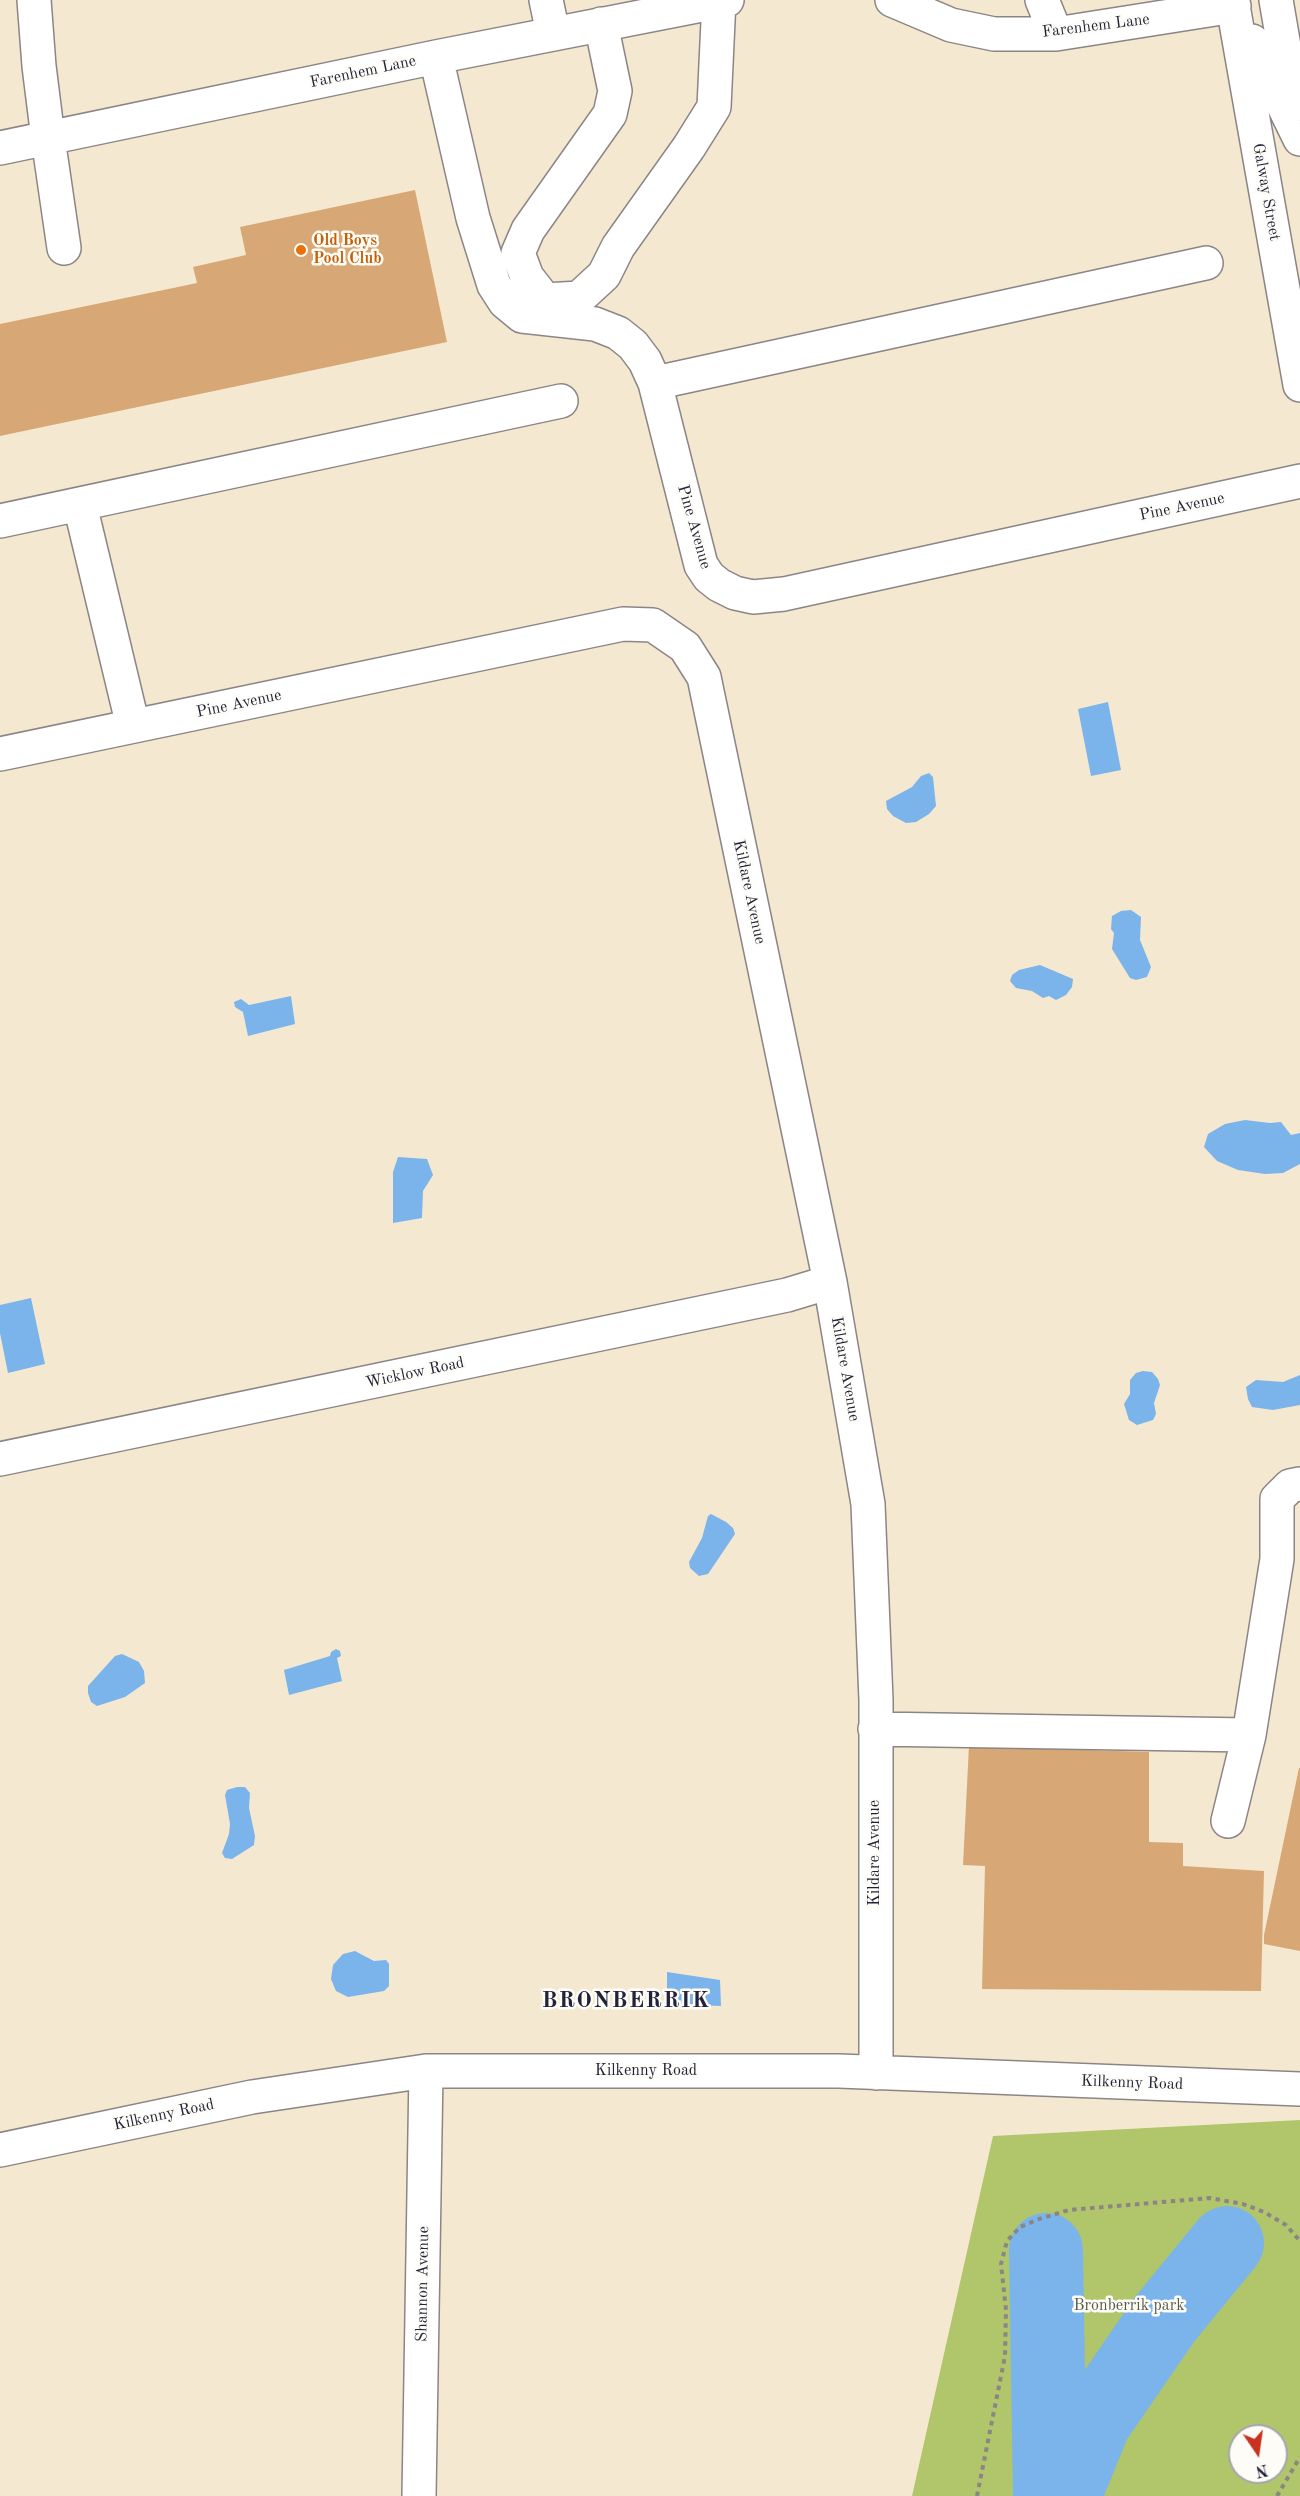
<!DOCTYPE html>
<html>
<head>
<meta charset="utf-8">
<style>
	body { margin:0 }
	#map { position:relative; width:1300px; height:2496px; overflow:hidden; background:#f5e8d1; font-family:"Old Standard TT",serif }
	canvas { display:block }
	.north { position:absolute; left:1228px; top:2424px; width:60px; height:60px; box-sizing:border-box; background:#fdfcf7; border:2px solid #a5a5ac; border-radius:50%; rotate:167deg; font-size:16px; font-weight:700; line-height:24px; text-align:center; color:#22223b }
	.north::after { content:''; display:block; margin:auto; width:21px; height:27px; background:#c8321e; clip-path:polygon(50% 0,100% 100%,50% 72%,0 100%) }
</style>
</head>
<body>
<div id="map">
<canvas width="1300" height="2496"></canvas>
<div class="north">N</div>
</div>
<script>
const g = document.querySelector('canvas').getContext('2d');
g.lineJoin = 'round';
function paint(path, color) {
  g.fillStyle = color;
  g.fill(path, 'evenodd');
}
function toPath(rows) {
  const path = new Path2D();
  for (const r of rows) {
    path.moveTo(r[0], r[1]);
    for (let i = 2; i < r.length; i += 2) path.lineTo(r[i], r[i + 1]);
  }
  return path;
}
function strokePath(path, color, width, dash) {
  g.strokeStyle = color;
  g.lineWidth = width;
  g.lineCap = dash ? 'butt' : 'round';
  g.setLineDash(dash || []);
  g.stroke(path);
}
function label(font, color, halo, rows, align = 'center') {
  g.font = font + ' "Old Standard TT",serif';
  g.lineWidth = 5;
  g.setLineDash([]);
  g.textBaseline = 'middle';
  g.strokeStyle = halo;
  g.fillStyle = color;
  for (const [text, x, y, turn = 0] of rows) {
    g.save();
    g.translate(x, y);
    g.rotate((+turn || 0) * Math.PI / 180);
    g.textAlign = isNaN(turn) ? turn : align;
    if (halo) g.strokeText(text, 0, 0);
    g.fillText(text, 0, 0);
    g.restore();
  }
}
paint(toPath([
	[1300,2120,1300,2496,912,2496,993,2136],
	[1240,2436,1276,2436,1276,2472,1240,2472]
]), '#b1c66a');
paint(toPath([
	[1108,702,1121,770,1091,776,1078,709],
	[929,773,933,777,936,806,929,814,916,822,906,823,893,816,887,809,886,801,912,787,921,776],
	[1131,910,1141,917,1140,940,1151,967,1147,977,1136,980,1130,978,1112,949,1114,933,1111,929,1112,916,1121,911],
	[1040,965,1073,979,1072,987,1066,995,1056,1000,1049,996,1043,998,1032,991,1016,988,1010,981,1012,975,1019,970],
	[291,996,295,1024,248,1036,243,1012,235,1007,234,1002,241,999,249,1005],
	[1245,1120,1270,1123,1281,1122,1291,1135,1300,1133,1300,1164,1283,1173,1265,1174,1238,1170,1217,1161,1204,1147,1208,1134,1225,1124],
	[398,1157,427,1159,433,1175,423,1191,422,1218,393,1223,393,1172],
	[31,1298,45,1364,8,1373,0,1333,0,1305],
	[1143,1371,1152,1372,1158,1379,1160,1385,1154,1403,1156,1414,1153,1420,1137,1425,1129,1420,1124,1404,1130,1394,1130,1380,1136,1373],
	[1300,1375,1300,1405,1273,1410,1252,1407,1248,1399,1246,1387,1256,1380,1283,1382],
	[711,1514,726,1522,733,1528,735,1534,708,1574,699,1576,690,1568,689,1562,702,1538,708,1516],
	[336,1649,340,1651,341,1656,337,1658,342,1681,289,1695,284,1670,330,1656,331,1652],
	[122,1654,139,1662,144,1671,145,1683,125,1697,97,1706,91,1702,88,1693,88,1686,115,1656],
	[237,1787,245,1787,250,1793,249,1808,255,1836,254,1845,232,1859,225,1858,222,1853,229,1834,230,1824,225,1795,227,1790],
	[355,1951,374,1961,386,1960,389,1964,389,1986,384,1991,348,1997,336,1991,331,1979,333,1965,343,1954],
	[667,1972,720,1980,721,2006,667,2004]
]), '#7bb3eb');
strokePath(toPath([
	[1046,2250,1050,2496],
	[1064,2496,1094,2422,1164,2320,1227,2243]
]), '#7bb3eb', 74);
paint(toPath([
	[415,190,447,342,0,436,0,324,197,283,193,267,246,255,240,227],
	[969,1745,1081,1746,1085,1750,1149,1752,1149,1842,1183,1843,1183,1866,1264,1871,1261,1991,982,1989,985,1866,963,1865],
	[1299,1768,1300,1768,1300,1951,1264,1944,1264,1935]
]), '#d7a875');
const minor = toPath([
	[892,0,951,25,994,34,1056,34,1234,6],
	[1042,0,1056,34],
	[1232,0,1300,385],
	[1276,0,1294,105],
	[601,24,615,91,610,114,528,230,518,253,527,277,545,300,579,298,604,275,618,247,689,147,714,107,719,0],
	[1252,41,1300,139],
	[436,57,473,218,494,285,505,302,522,316,595,324,618,333,633,345,645,361,655,383,701,565,709,577,719,585,735,593,753,597,784,594,1300,481],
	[48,138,64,248],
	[0,148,436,57,727,0],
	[655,383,1206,263],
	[80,505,133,726],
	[0,521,561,401],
	[0,754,623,624,653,625,685,647,704,677,830,1282,868,1504,876,1700,876,2073],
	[0,1459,787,1295,830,1282],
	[875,1729,1249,1735],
	[1228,1821,1249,1735,1277,1559,1277,1499,1290,1486,1300,1484],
	[0,2150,252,2097,426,2071,839,2071,1300,2089],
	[419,2496,426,2071]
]);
const major = toPath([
	[34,0,39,66,48,138],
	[546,0,553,33]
]);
strokePath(minor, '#8c8586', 36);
strokePath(major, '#8c8586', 36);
strokePath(toPath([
	[977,2496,1005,2356,1006,2310,1001,2264,1007,2241,1020,2227,1039,2219,1069,2210,1210,2198,1243,2204,1264,2212,1286,2225,1300,2241],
	[1277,2496,1300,2457]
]), '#8c8586', 4, [4.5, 4.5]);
strokePath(minor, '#fff', 33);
strokePath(major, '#fff', 33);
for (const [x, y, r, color] of [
	[301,250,6,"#e8710a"]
]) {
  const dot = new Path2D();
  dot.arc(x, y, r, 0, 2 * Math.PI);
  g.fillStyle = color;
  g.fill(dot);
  strokePath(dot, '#fdfcf7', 2);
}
label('16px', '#22223b', '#fdfcf7', [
	["Farenhem Lane",1096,26,-7],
	["Farenhem Lane",363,72,-12],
	["Galway Street",1266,192,80],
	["Pine Avenue",1182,507,-12],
	["Pine Avenue",694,527,74],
	["Pine Avenue",239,704,-12],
	["Kildare Avenue",749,892,78],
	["Kildare Avenue",845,1369,80],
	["Wicklow Road",415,1373,-12],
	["Kildare Avenue",875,1853,-90],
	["Kilkenny Road",646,2071],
	["Kilkenny Road",1132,2083,2],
	["Kilkenny Road",164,2115,-12],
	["Shannon Avenue",423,2284,-89]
]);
label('bold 16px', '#c56008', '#fdfcf7', [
	["Old Boys",313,241],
	["Pool Club",313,259]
], 'left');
label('16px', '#545b4b', '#fdfcf7', [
	["Bronberrik park",1129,2306]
]);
g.letterSpacing = '1.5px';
label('bold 22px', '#22223b', '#fdfcf7', [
	["BRONBERRIK",626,2001]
]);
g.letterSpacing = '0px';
</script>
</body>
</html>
